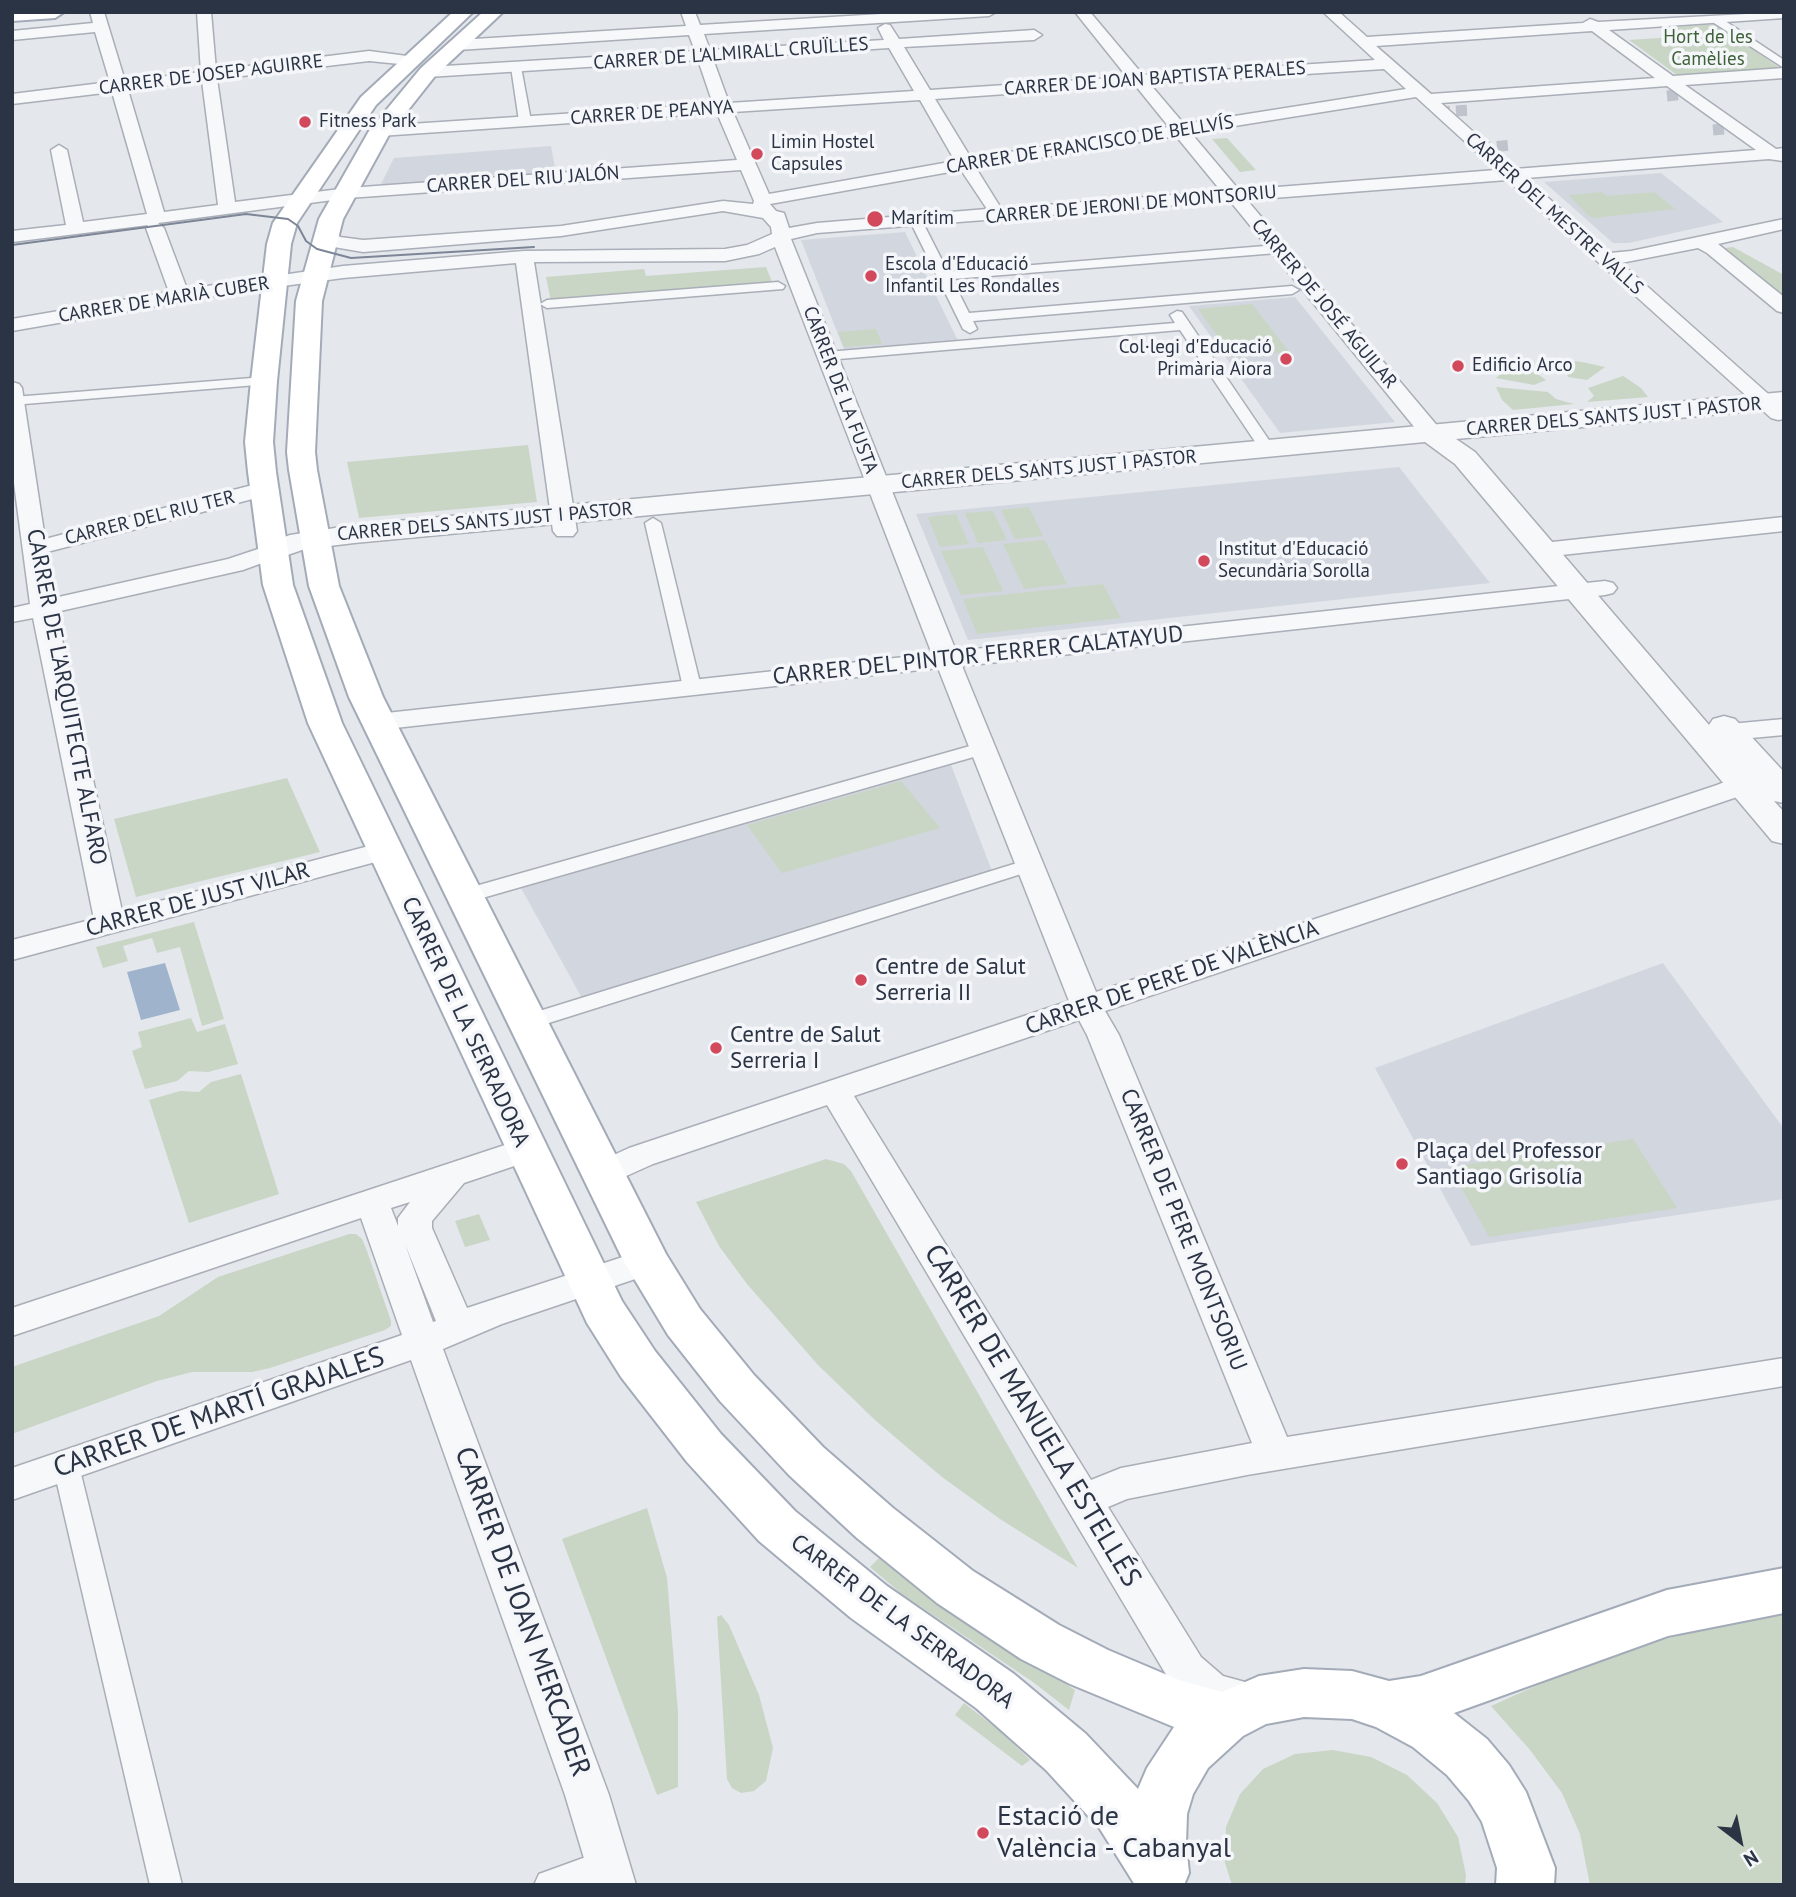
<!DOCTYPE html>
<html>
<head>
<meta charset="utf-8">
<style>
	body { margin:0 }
	#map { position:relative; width:1796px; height:1897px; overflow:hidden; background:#e4e7ec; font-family:"PT Sans",sans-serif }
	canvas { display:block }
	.frame { position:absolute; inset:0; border:14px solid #2b3445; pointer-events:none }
	.north { position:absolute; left:1705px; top:1806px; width:70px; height:70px; -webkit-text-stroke:5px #f4f6f9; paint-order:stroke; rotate:148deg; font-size:19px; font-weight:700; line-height:28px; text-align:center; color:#2b3445 }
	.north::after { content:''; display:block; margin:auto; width:24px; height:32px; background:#2b3445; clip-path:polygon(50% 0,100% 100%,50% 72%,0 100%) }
</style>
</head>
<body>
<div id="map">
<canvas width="1796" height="1897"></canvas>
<div class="frame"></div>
<div class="north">N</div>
</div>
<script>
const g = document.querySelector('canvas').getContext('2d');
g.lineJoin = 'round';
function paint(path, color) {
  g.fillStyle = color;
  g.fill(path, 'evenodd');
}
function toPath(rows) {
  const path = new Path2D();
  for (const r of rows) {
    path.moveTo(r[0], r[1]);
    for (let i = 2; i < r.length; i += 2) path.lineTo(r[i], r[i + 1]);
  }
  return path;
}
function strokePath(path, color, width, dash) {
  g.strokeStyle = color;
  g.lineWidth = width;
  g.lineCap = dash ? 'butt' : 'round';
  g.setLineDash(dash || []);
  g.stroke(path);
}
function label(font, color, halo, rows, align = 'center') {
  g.font = font + ' "PT Sans",sans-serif';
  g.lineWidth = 7;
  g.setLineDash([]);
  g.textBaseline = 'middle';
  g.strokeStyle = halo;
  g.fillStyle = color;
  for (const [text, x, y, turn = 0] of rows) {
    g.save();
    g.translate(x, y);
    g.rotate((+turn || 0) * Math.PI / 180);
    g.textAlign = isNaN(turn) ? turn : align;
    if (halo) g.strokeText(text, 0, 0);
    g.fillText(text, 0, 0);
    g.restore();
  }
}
paint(toPath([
	[551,146,556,173,380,186,394,158],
	[1661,173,1723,222,1629,243,1613,243,1544,182],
	[905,232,959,343,845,352,801,240],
	[1295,297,1395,422,1280,433,1189,306],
	[1399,467,1490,583,968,640,916,514],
	[951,765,992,871,582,998,521,888],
	[1663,963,1784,1129,1784,1199,1471,1246,1375,1068]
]), '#d2d6de');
paint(toPath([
	[1716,24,1780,68,1677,75,1629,40,1673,37,1662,28],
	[1227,138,1256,170,1240,172,1212,139],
	[1602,192,1607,196,1654,192,1675,209,1594,218,1589,216,1568,195],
	[1733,247,1784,275,1784,297,1725,248],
	[766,267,773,284,551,302,546,277,644,269,646,276],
	[1252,304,1289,352,1232,357,1198,309],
	[876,329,882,344,844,347,838,332],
	[1563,360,1582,362,1605,367,1587,380,1568,377],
	[1523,364,1546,380,1534,385,1496,378,1505,370],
	[1623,376,1641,388,1648,397,1587,402,1594,396,1588,388],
	[1496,387,1548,392,1556,399,1574,404,1513,410,1502,400],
	[528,445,537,502,359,518,347,462],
	[1029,507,1043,536,1015,539,1001,510],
	[993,511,1007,540,978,543,965,513],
	[956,514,969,544,940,547,928,517],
	[1045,540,1067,584,1024,589,1003,544],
	[983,547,1003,591,961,595,941,551],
	[1103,584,1121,618,977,634,963,599],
	[287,778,320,852,136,897,114,819],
	[901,781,940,828,782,873,747,825],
	[194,922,224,1019,202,1026,180,947,157,953,152,938,123,946,128,961,103,968,96,947],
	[191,1018,197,1032,225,1024,238,1064,208,1072,189,1071,177,1081,145,1089,132,1051,142,1047,138,1032],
	[241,1074,279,1194,189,1223,149,1100,180,1091,199,1092,211,1082],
	[1633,1139,1677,1208,1489,1237,1450,1167],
	[826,1159,844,1164,851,1171,1078,1568,1000,1519,942,1477,875,1420,818,1365,747,1284,719,1246,696,1202],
	[479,1214,490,1240,465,1247,455,1221],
	[349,1234,356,1234,362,1239,367,1251,391,1321,391,1326,385,1330,270,1368,252,1372,192,1372,157,1381,12,1434,12,1367,159,1316,218,1277],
	[647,1508,667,1578,678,1712,678,1787,657,1795,562,1539],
	[879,1558,928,1597,1075,1690,1069,1710,1033,1682,902,1594,870,1567],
	[1784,1614,1784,1885,1590,1885,1580,1834,1562,1793,1530,1750,1491,1706,1549,1680,1657,1642,1708,1626],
	[721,1615,729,1625,759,1695,773,1748,766,1781,754,1791,741,1793,732,1788,727,1779,717,1617],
	[964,1703,1000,1731,1030,1760,1022,1766,955,1715],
	[1333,1750,1371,1757,1407,1775,1437,1803,1458,1837,1466,1875,1465,1885,1232,1885,1225,1863,1226,1827,1240,1794,1263,1769,1295,1754]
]), '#c9d6c5');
paint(toPath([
	[165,963,180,1010,141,1020,127,972]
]), '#9fb4cc');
strokePath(toPath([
	[1667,96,1686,94],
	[1439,112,1472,110],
	[1713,130,1734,128],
	[1480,148,1512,145]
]), '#bfc3cb', 11, [11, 6]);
const pedestrian = toPath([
	[1711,17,1719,17,1784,60,1784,68,1711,21,1711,17],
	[516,64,521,67,531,121,525,124,519,121,511,67,516,64],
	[916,217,922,221,948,272,1277,245,1284,249,1277,253,952,279,969,313,1292,286,1299,290,1292,294,973,321,977,329,970,333,963,329,910,221,916,217],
	[778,282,785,286,783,289,547,308,540,304,547,300,778,282],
	[1177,311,1182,312,1275,449,1272,452,1262,452,1180,330,827,360,820,356,827,352,1175,323,1170,315,1177,311],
	[264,377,269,378,271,381,269,384,12,405,14,397,264,377],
	[653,518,661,523,701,687,692,692,683,687,645,523,653,518],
	[984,742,993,748,991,752,472,901,458,901,455,896,458,891,984,742],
	[1030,859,1037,861,1040,865,1037,869,536,1027,528,1029,520,1027,517,1022,520,1017,1030,859],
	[66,1455,76,1458,79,1466,182,1885,150,1885,53,1466,56,1458,66,1455],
	[608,1849,619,1853,624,1864,619,1875,593,1885,534,1885,539,1874,608,1849]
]);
const minor = toPath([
	[90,12,104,12,125,81,201,72,197,12,211,12,216,70,369,51,415,57,418,60,415,63,410,65,369,61,217,79,235,202,348,188,737,160,717,113,380,136,372,131,380,126,713,104,698,60,428,77,420,72,428,67,695,51,689,35,458,50,450,45,458,40,686,26,681,12,695,12,700,25,914,12,996,12,989,16,704,34,710,50,884,40,878,28,885,24,890,25,899,39,1034,30,1042,35,1034,40,904,47,930,90,1127,77,1075,12,1090,12,1143,75,1375,60,1323,12,1339,12,1367,37,1583,23,1590,19,1598,22,1784,12,1784,18,1609,30,1673,76,1784,68,1784,78,1685,85,1776,149,1784,148,1783,161,1769,159,1526,178,1610,253,1631,251,1784,219,1784,229,1718,244,1784,297,1784,313,1777,311,1707,253,1698,248,1621,263,1784,408,1784,419,1778,420,1771,418,1507,180,1247,200,1440,429,1443,434,1440,439,1432,440,1424,439,1230,201,817,233,791,239,956,651,1605,581,1613,583,1617,588,1613,593,1605,595,962,666,1096,992,1717,785,1732,779,1748,760,1757,758,1766,760,1770,766,1752,791,1737,797,1105,1011,1119,1035,1287,1437,1784,1358,1784,1386,1247,1475,1127,1499,1108,1507,1201,1657,1223,1676,1256,1685,1262,1698,1256,1711,1241,1717,1216,1713,1184,1697,1171,1683,827,1105,653,1164,604,1186,592,1183,587,1174,592,1165,629,1148,1069,1001,938,668,377,730,368,728,364,722,368,716,377,714,932,654,775,247,759,254,725,261,534,262,577,531,573,536,557,536,553,531,516,263,343,278,231,293,12,331,12,319,169,292,146,228,148,225,12,242,12,231,66,225,51,150,59,145,67,150,83,222,147,214,112,92,12,104,12,94,110,82,95,32,12,40,12,31,93,23,90,12],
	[1592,31,1655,78,1431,94,1376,46,1592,31],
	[889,48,914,91,729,103,713,59,889,48],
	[1384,69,1406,89,1184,124,1150,84,1384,69],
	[202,81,218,205,164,212,128,90,202,81],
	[1135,85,1169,127,971,158,935,99,1135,85],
	[1667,86,1756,150,1515,169,1441,103,1667,86],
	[1416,97,1496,170,1239,190,1191,133,1416,97],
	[920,100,955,161,769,194,733,112,920,100],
	[1176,136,1221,191,996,209,999,205,976,168,1176,136],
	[741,170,754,201,753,204,723,201,561,226,363,240,340,237,332,229,326,228,317,233,328,246,363,252,561,236,723,211,763,218,771,227,772,234,747,245,725,249,524,251,343,266,187,289,164,228,158,223,348,198,741,170],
	[961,170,987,209,817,223,789,228,784,213,776,211,770,204,961,170],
	[1079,1020,1087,1035,1252,1443,1121,1468,1091,1480,854,1096,1079,1020],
	[12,382,19,384,22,388,45,539,264,482,272,484,275,489,272,494,47,552,54,598,228,559,273,544,281,546,285,551,281,556,243,570,56,612,122,911,384,842,394,845,398,851,394,857,12,960,12,940,94,919,33,618,12,622,12,608,30,604,12,468,12,382],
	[1784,517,1784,531,1543,557,1535,555,1531,550,1535,545,1543,543,1784,517],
	[1784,719,1784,735,1730,740,1721,738,1717,732,1721,726,1730,724,1784,719],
	[526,1138,538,1142,542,1150,538,1158,464,1183,432,1221,432,1228,467,1308,647,1249,659,1253,664,1262,659,1271,502,1324,443,1349,609,1795,636,1885,592,1885,565,1795,411,1360,12,1500,12,1468,402,1335,361,1218,12,1336,12,1308,526,1138],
	[410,1202,398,1218,398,1226,391,1208,410,1202],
	[405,1244,436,1321,433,1322,405,1244]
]);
const tertiary = toPath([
	[1784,392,1784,408,1456,439,1475,452,1709,725,1713,719,1724,716,1735,719,1784,772,1784,803,1774,801,1784,812,1784,844,1772,841,1455,464,1425,442,354,543,305,549,273,560,263,557,259,551,263,545,290,535,354,525,1784,392]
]);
const primary = toPath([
	[12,12,64,12,55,18,12,21,12,12],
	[453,12,473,12,376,105,297,223,291,244,277,381,273,442,276,472,293,585,342,723,622,1301,655,1351,721,1434,795,1511,887,1586,1014,1674,1086,1734,1138,1789,1147,1768,1174,1727,1070,1684,1021,1659,937,1603,857,1538,789,1475,720,1401,668,1335,624,1262,349,697,309,586,289,470,287,452,296,301,319,219,369,131,421,68,483,12,503,12,435,76,390,133,343,219,322,301,315,452,317,470,339,586,383,697,666,1254,700,1309,754,1375,823,1447,893,1508,973,1571,1059,1625,1108,1650,1179,1680,1222,1692,1259,1676,1304,1669,1352,1671,1389,1681,1421,1676,1667,1590,1784,1568,1784,1613,1668,1636,1454,1713,1487,1739,1509,1765,1526,1792,1555,1868,1554,1885,1496,1885,1497,1868,1482,1822,1469,1801,1447,1775,1413,1747,1376,1727,1352,1719,1304,1717,1266,1724,1243,1736,1208,1768,1193,1794,1187,1814,1186,1844,1189,1873,1184,1885,1135,1885,1100,1829,1046,1770,976,1708,851,1618,759,1541,687,1462,621,1377,587,1323,308,723,263,585,248,472,245,442,251,381,267,244,273,223,361,97,453,12]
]);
strokePath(pedestrian, '#a9aeb7', 3);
strokePath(minor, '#a9aeb7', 3);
strokePath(tertiary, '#a9aeb7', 3);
strokePath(primary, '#a3abb8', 4);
paint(pedestrian, '#f7f8fa');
paint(minor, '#f7f8fa');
paint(tertiary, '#f7f8fa');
paint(primary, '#fff');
strokePath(toPath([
	[12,245,246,214,288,219,298,226,306,241,317,249,351,258,534,247]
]), '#7d8696', 2);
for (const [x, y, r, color] of [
	[305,122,7,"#d1495b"],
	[757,154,7,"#d1495b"],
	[875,219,9,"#d1495b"],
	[871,276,7,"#d1495b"],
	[1286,359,7,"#d1495b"],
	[1458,366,7,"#d1495b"],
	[1204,561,7,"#d1495b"],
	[861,980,7,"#d1495b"],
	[716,1048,7,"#d1495b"],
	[1402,1164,7,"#d1495b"],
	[983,1833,7,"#d1495b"]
]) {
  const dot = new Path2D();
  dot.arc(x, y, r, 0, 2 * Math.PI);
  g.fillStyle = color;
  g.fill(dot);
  strokePath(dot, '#f4f6f9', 2.5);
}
label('19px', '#3f6138', '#f4f6f9', [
	["Hort de les",1708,38],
	["Camèlies",1708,60]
]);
label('19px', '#2b3445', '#f4f6f9', [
	["CARRER DE L'ALMIRALL CRUÏLLES",731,54,-4],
	["CARRER DE JOSEP AGUIRRE",211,75,-7],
	["CARRER DE JOAN BAPTISTA PERALES",1155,79,-4],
	["CARRER DE PEANYA",652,113,-4],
	["CARRER DE FRANCISCO DE BELLVÍS",1090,145,-9],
	["CARRER DEL RIU JALÓN",523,180,-4],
	["CARRER DE JERONI DE MONTSORIU",1131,205,-5],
	["CARRER DEL MESTRE VALLS",1554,214,42],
	["CARRER DE MARIÀ CUBER",164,300,-9],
	["CARRER DE JOSÉ AGUILAR",1324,304,50],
	["CARRER DE LA FUSTA",840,390,69],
	["CARRER DELS SANTS JUST I PASTOR",1614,417,-5],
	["CARRER DELS SANTS JUST I PASTOR",1049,470,-5],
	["CARRER DEL RIU TER",150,518,-14],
	["CARRER DELS SANTS JUST I PASTOR",485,522,-5]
]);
label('19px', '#2b3445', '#f4f6f9', [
	["Fitness Park",319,122],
	["Limin Hostel",771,143],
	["Capsules",771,165],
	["Marítim",891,219],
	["Escola d'Educació",885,265],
	["Infantil Les Rondalles",885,287],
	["Col·legi d'Educació",1272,348,"right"],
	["Primària Aiora",1272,370,"right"],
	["Edificio Arco",1472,366],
	["Institut d'Educació",1218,550],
	["Secundària Sorolla",1218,572]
], 'left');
label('23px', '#2b3445', '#f4f6f9', [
	["CARRER DEL PINTOR FERRER CALATAYUD",978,656,-6],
	["CARRER DE L'ARQUITECTE ALFARO",66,697,79],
	["CARRER DE JUST VILAR",198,900,-15],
	["CARRER DE PERE DE VALÈNCIA",1172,978,-19],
	["CARRER DE LA SERRADORA",465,1022,65],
	["CARRER DE PERE MONTSORIU",1183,1230,68],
	["CARRER DE LA SERRADORA",902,1622,37]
]);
label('23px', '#2b3445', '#f4f6f9', [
	["Centre de Salut",875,967],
	["Serreria II",875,993],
	["Centre de Salut",730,1035],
	["Serreria I",730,1061],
	["Plaça del Professor",1416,1151],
	["Santiago Grisolía",1416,1177]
], 'left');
label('28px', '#2b3445', '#f4f6f9', [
	["CARRER DE MARTÍ GRAJALES",219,1413,-19],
	["CARRER DE MANUELA ESTELLÉS",1032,1416,59],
	["CARRER DE JOAN MERCADER",522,1612,70]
]);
label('28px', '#2b3445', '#f4f6f9', [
	["Estació de",997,1817],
	["València - Cabanyal",997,1849]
], 'left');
</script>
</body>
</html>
